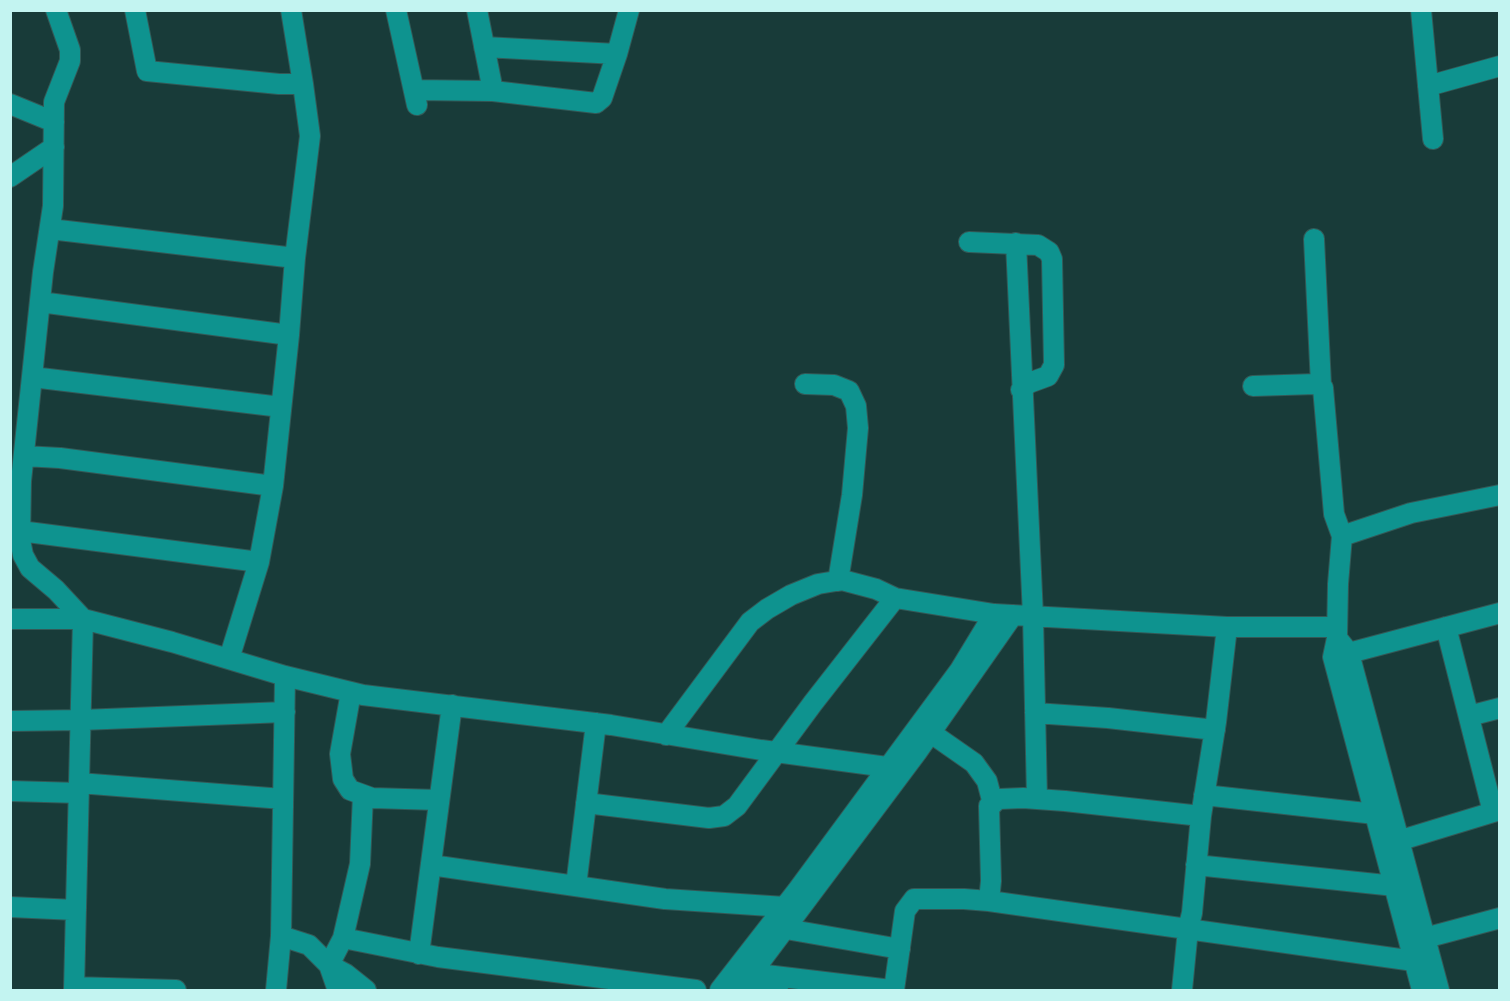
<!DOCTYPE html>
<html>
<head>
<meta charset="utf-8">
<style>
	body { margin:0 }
	#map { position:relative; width:1510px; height:1001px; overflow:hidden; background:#183b39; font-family:"Fira Sans",sans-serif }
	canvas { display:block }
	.frame { position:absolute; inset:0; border:12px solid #c3f4f1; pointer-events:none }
</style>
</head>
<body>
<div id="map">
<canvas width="1510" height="1001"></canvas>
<div class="frame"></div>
</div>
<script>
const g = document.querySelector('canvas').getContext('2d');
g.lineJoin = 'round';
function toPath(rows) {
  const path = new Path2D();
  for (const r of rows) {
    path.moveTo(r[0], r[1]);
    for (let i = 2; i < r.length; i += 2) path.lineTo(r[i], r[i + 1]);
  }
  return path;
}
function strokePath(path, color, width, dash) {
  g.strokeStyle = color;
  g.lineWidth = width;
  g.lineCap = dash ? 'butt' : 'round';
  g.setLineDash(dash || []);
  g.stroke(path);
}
const minor = toPath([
	[56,10,70,50,70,61,54,102,53,206,43,272,21,481,20,540,23,555,30,568,56,590,83,619,172,642,285,676,363,695,611,725,761,750,887,767],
	[135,10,147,71,279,84,303,84,291,10],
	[396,10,417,105],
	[477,10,493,91],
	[1421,10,1433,139],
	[484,47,617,54],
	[1428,86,1500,66],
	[414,90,493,91,596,103,602,98,617,54,629,10],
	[10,104,54,122],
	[10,177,54,147],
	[50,229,295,258],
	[1314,239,1321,385],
	[969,242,1038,245,1049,252,1052,259,1054,365,1048,376,1029,383,1021,390],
	[1016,243,1033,616,1037,799],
	[40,302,289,335],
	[32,377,281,407],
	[805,384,834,385,849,391,856,406,858,428,852,495,838,581],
	[1253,386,1316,384,1323,388,1334,514,1342,536,1338,584,1337,638,1333,657,1422,990],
	[24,456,60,458,273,486],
	[20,531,259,562],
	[1342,536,1411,513,1500,495],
	[10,619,83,619,74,990],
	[1446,627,1493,812],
	[1337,638,1349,653,1439,990],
	[1349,653,1500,613],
	[229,659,259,562,273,486,289,335,295,258,310,136,303,84],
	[351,692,340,754,343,779,350,790,372,798,438,800],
	[1035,713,1108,718,1215,730],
	[1469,716,1500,708],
	[10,721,81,720,285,712],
	[931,733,974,763,987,781,993,804],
	[666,735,750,622,767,609,791,595,818,584,842,580,876,589,895,598,994,614,1227,627,1336,627],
	[79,783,283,799],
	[10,791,79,793],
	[1204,795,1375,814],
	[586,803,709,818,724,816,737,806,813,703,895,598],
	[1398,841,1500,810],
	[431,865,665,899,785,907],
	[1196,865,1395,886],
	[576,886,596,723],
	[989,901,1414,961],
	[10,907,76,910],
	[786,929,900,949],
	[281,936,309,945,329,965,346,974,366,990],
	[343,938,360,864,363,795],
	[1425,938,1500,918],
	[419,954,452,705],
	[741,972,891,990],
	[733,985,778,990],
	[74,987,176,990],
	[276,990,281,936,285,676],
	[340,990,337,988,329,965,343,938,438,957,696,990],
	[720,990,797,891,960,670,994,614],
	[739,990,917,752,1013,615],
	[894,990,905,911,914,899,964,899,989,901,991,881,989,806,999,799,1023,798,1065,801,1201,816],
	[1182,990,1188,929,1192,913,1201,816,1216,722,1227,627]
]);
strokePath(minor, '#335957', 22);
strokePath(minor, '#0e938f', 20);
</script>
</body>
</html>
